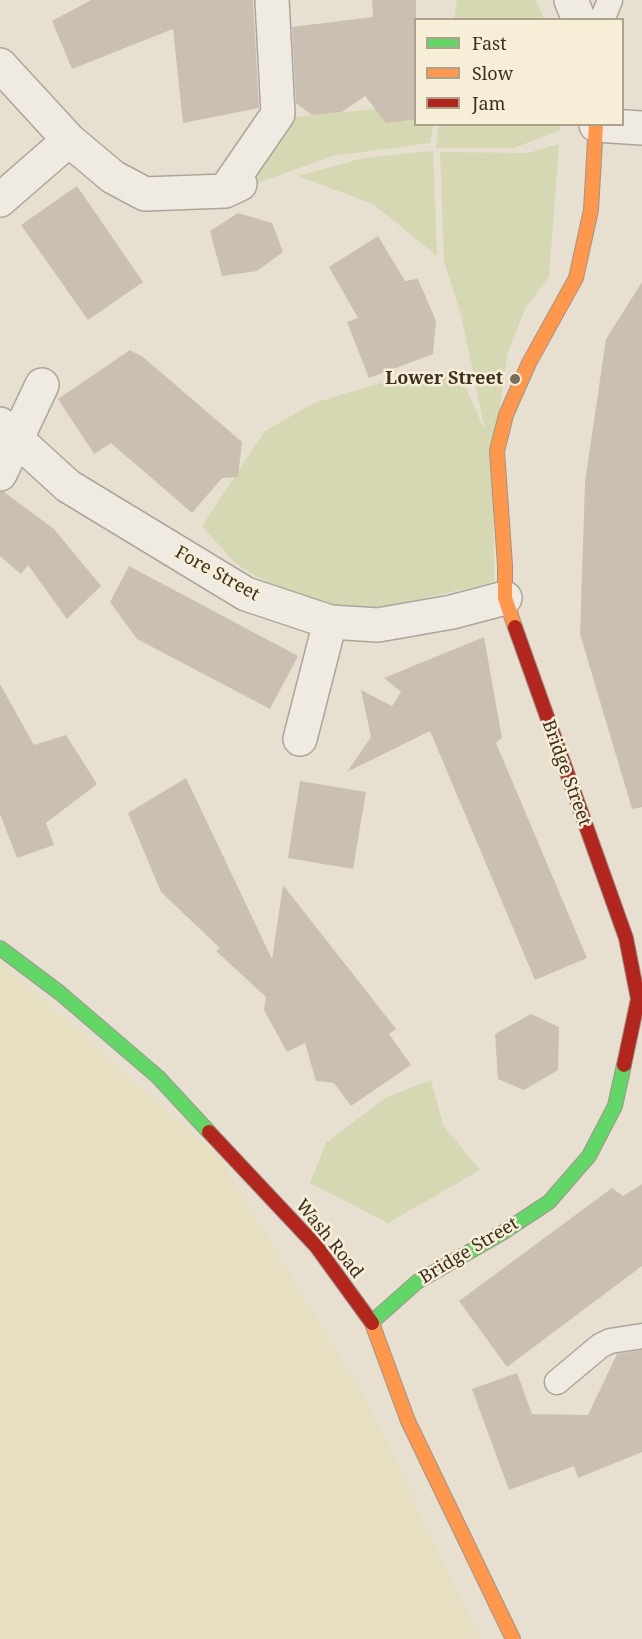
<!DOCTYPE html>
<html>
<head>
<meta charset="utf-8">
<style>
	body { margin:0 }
	#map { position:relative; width:642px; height:1639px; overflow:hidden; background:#e7e0d1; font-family:"Noto Serif",serif }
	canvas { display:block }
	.legend { position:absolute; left:414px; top:18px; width:210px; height:108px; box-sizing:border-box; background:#f7eed8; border:2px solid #ada18e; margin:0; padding:8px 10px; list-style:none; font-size:18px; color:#3d2e20 }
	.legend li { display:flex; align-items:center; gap:12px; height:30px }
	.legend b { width:30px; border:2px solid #ada18e }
</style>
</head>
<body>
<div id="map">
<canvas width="642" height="1639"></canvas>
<ul class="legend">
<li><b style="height:8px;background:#63d668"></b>Fast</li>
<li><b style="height:8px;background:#ff974d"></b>Slow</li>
<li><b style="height:8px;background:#b3261e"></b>Jam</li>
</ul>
</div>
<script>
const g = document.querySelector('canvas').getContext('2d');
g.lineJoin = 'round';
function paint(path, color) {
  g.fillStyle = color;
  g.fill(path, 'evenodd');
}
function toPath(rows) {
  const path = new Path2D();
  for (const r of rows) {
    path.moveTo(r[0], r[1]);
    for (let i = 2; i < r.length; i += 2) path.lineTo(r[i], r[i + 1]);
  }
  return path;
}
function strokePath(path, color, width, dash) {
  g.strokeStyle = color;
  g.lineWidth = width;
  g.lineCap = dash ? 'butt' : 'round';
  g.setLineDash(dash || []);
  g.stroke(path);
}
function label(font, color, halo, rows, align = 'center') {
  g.font = font + ' "Noto Serif",serif';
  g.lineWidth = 5;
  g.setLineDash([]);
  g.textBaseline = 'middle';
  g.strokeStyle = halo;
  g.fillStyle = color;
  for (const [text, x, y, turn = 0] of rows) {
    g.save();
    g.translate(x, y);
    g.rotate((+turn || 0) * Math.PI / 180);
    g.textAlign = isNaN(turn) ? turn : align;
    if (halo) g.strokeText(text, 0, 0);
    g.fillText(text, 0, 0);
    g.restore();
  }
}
paint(toPath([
	[0,960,221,1159,370,1406,480,1639,0,1639]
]), '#e6dfc2');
paint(toPath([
	[457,0,536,0,544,19,454,19],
	[415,96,416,124,433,125,430,143,333,156,234,191,286,118,412,105],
	[439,125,559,124,560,130,514,148,436,148],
	[559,144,549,277,526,307,507,355,493,457,494,582,386,607,310,608,236,564,202,526,265,431,314,403,384,382,435,372,465,386,485,431,461,315,444,261,440,152,528,153],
	[433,151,437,256,373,204,298,176,364,158],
	[431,1080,443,1125,480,1170,388,1223,310,1183,326,1143,387,1097]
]), '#d6d7b3');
paint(toPath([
	[91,0,253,0,259,108,183,123,173,29,72,69,52,21],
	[372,0,416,0,416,119,386,123,365,96,342,112,312,115,296,103,292,27,373,17],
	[77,186,143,282,88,320,21,225],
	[238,213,272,223,283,252,257,271,222,276,210,231],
	[378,236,405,281,418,279,436,321,433,354,369,378,347,322,358,318,329,267],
	[642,282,642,807,632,809,580,634,585,482,606,339],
	[130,350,143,357,242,442,238,477,222,478,192,513,111,443,94,454,58,399],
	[0,492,4,492,54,529,101,586,67,619,28,565,21,574,0,556],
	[129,566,298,656,270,709,137,639,110,602],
	[484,637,502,738,496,743,587,958,535,980,430,731,347,772,371,737,361,690,392,706,401,692,384,678],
	[0,684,34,745,66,735,97,784,46,823,54,845,17,858,0,814],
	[186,778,272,959,283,885,396,1029,389,1034,411,1065,351,1106,334,1083,316,1081,305,1043,287,1052,264,1010,266,997,216,951,220,948,161,892,128,813],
	[300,781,366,792,353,869,288,858],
	[531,1014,559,1027,558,1070,524,1090,498,1079,495,1034],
	[642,1184,642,1266,507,1367,459,1301,612,1188,623,1196],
	[642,1350,642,1452,578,1478,574,1466,509,1490,472,1389,517,1373,532,1414,588,1415,617,1354]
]), '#cbbfb2');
const lane = toPath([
	[602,20,610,0],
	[557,1382,600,1346,610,1341,642,1336]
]);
const street = toPath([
	[571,0,579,20],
	[0,65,69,140,113,177,145,194,225,191,240,184],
	[596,125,642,128],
	[225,191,278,114,272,0],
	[0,200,69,140],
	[0,424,68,486,246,594,330,622,378,625,452,612,505,598],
	[0,474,42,385],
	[300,739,330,622]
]);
const fast = toPath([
	[0,948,60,993,158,1077,209,1132],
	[372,1322,417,1282,502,1233,549,1202,589,1156,615,1106,624,1065]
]);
const slow = toPath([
	[515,627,505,598,505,565,497,451,506,415,529,363,576,278,591,210,596,124],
	[372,1323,408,1421,513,1639]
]);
const jam = toPath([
	[515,627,626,938,638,999,624,1065],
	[209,1132,316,1246,372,1323]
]);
strokePath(lane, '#ada599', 27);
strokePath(street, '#ada599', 36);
strokePath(fast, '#9c958a', 16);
strokePath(slow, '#9c958a', 16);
strokePath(jam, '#9c958a', 16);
strokePath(lane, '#efebe3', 24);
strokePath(street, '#efebe3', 33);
strokePath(fast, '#63d668', 14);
strokePath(slow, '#ff974d', 14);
strokePath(jam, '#b3261e', 14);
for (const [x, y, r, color] of [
	[515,379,6,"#786c5e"]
]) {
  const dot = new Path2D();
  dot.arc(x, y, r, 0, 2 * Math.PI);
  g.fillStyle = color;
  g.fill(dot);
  strokePath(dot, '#f7eed8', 2);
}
label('bold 18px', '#3d2e20', '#f7eed8', [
	["Lower Street",503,379]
], 'right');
label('18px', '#3d2e20', '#f7eed8', [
	["Fore Street",217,574,29],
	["Bridge Street",566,773,70],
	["Wash Road",329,1239,51],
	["Bridge Street",469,1251,-31]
]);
</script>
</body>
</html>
